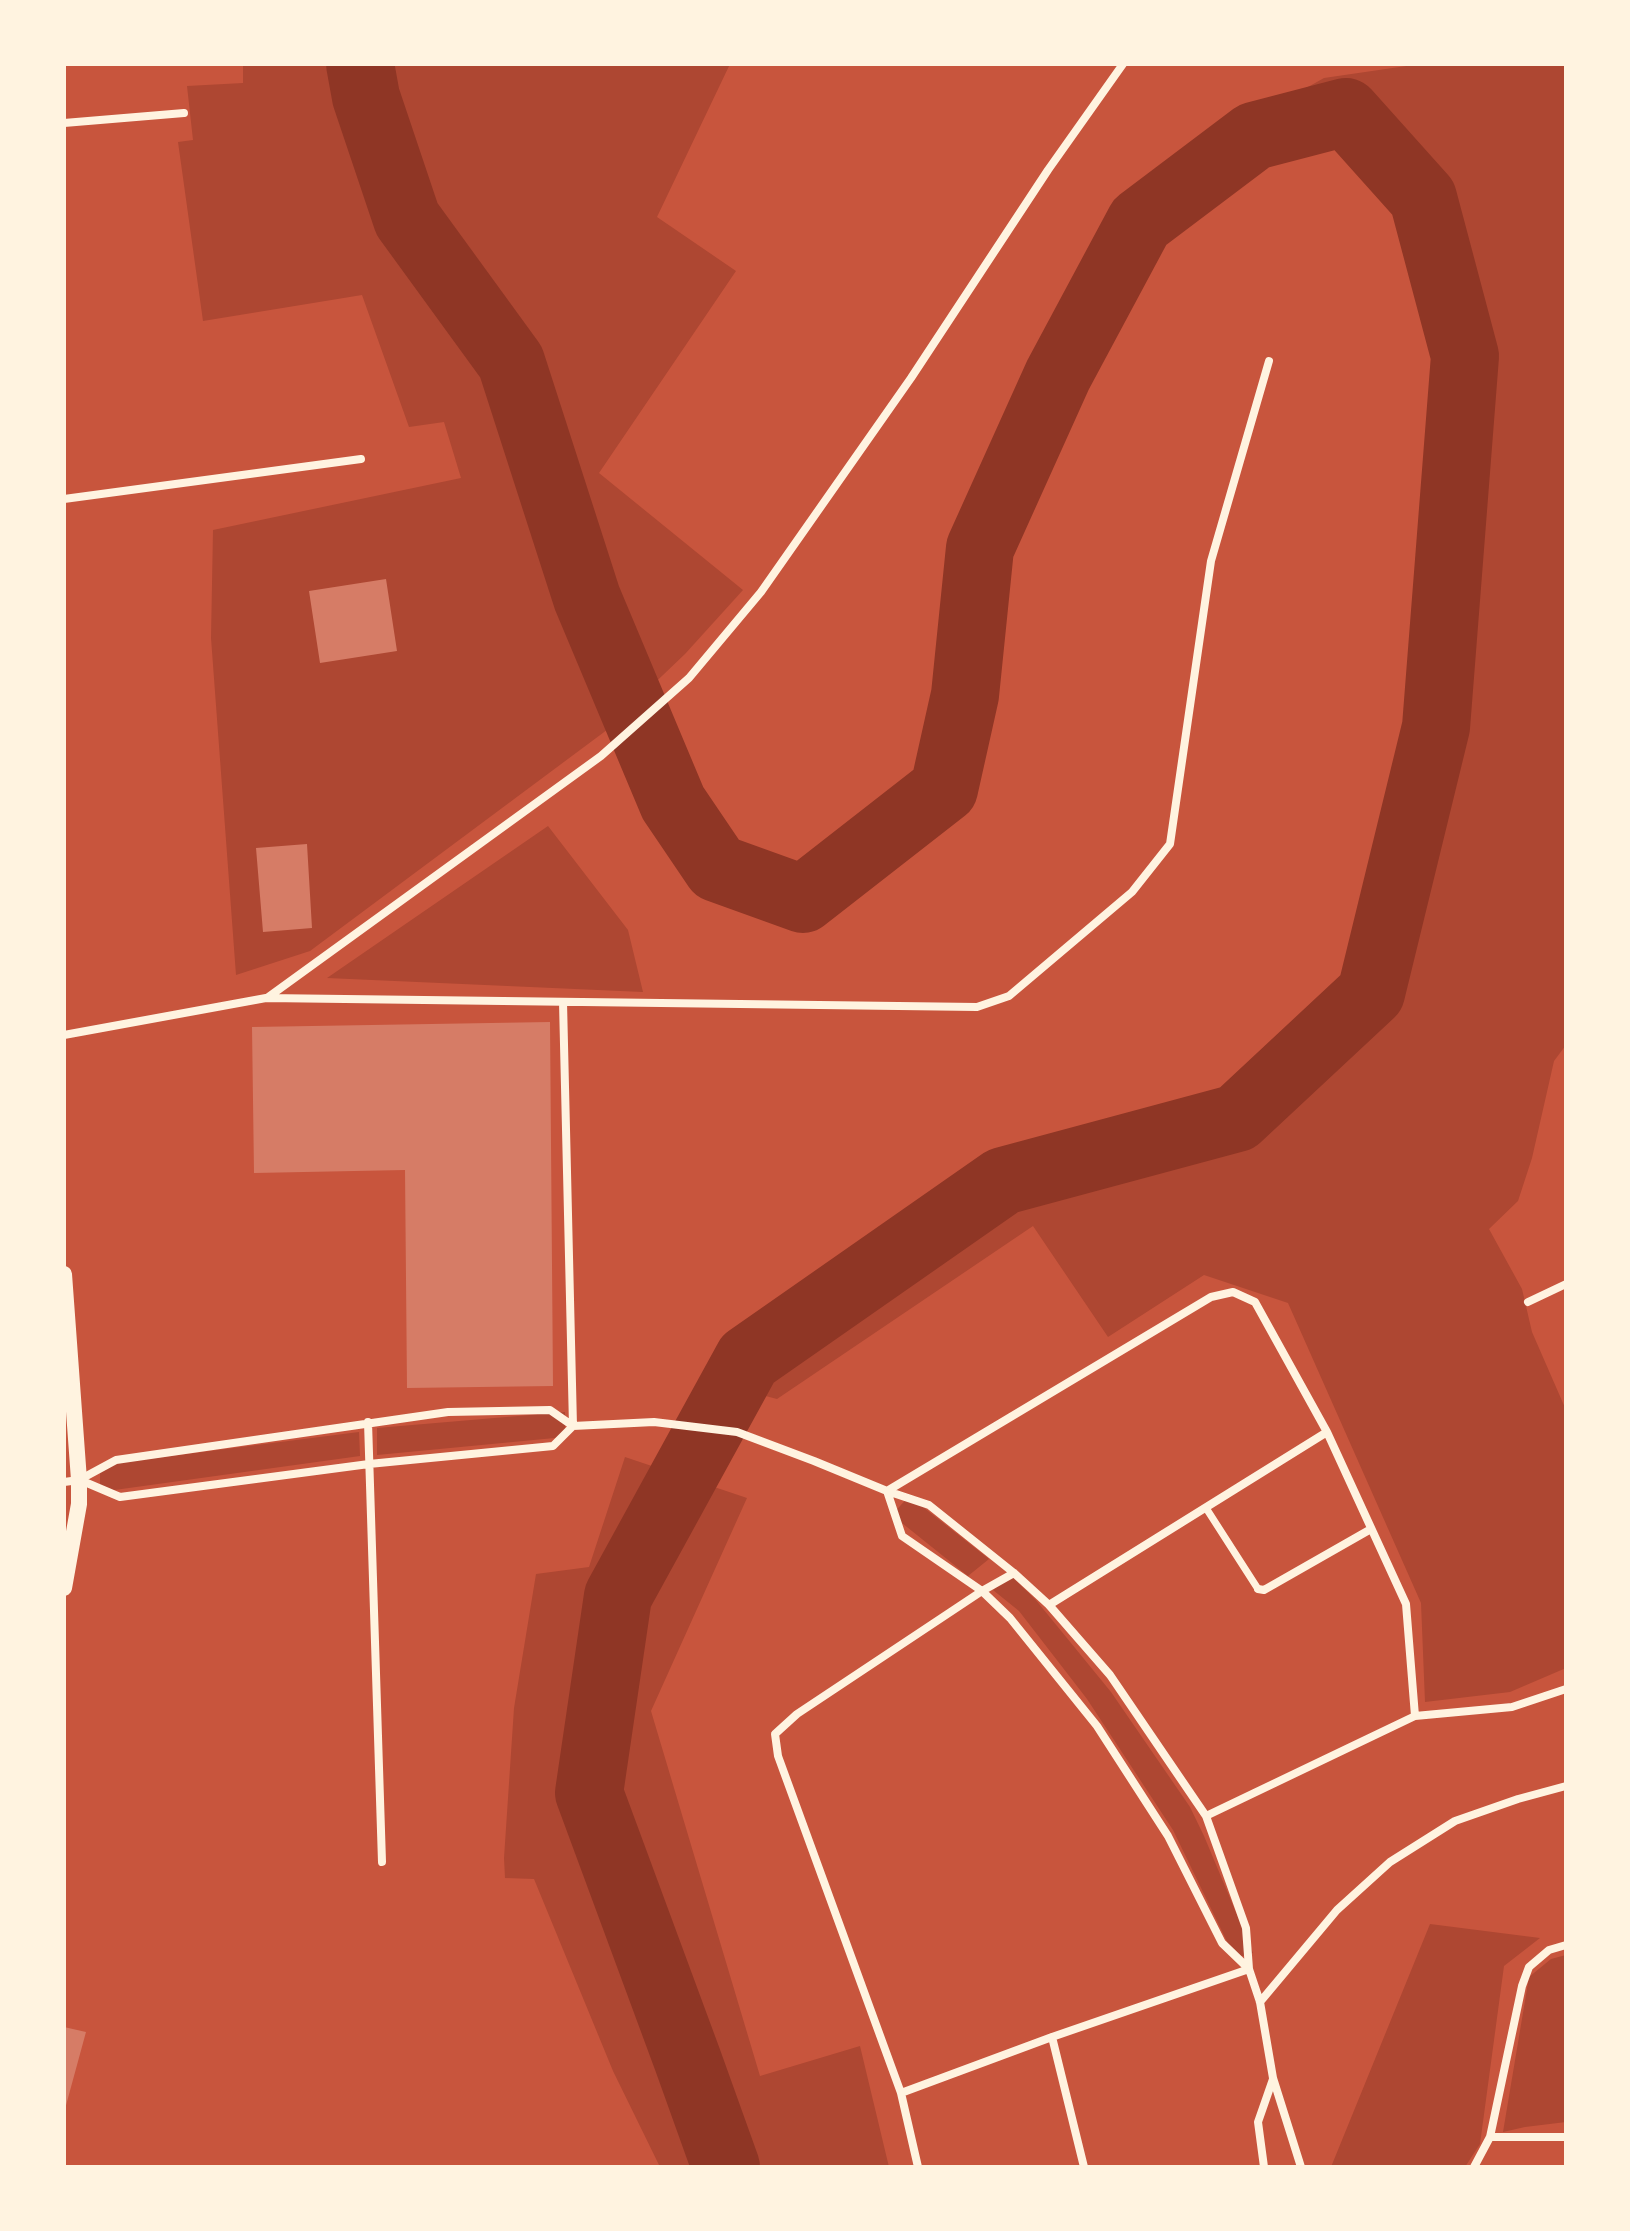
<!DOCTYPE html>
<html>
<head>
<meta charset="utf-8">
<style>
	body { margin:0 }
	#map { position:relative; width:1630px; height:2231px; overflow:hidden; background:#c8553d; font-family:Inter,sans-serif }
	canvas { display:block }
	.frame { position:absolute; inset:0; border:66px solid #fff3e0; pointer-events:none }
</style>
</head>
<body>
<div id="map">
<canvas width="1630" height="2231"></canvas>
<div class="frame"></div>
</div>
<script>
const g = document.querySelector('canvas').getContext('2d');
g.lineJoin = 'round';
function paint(path, color) {
  g.fillStyle = color;
  g.fill(path, 'evenodd');
}
function toPath(rows) {
  const path = new Path2D();
  for (const r of rows) {
    path.moveTo(r[0], r[1]);
    for (let i = 2; i < r.length; i += 2) path.lineTo(r[i], r[i + 1]);
  }
  return path;
}
function strokePath(path, color, width, dash) {
  g.strokeStyle = color;
  g.lineWidth = width;
  g.lineCap = dash ? 'butt' : 'round';
  g.setLineDash(dash || []);
  g.stroke(path);
}
paint(toPath([
	[243,64,348,64,357,111,399,222,499,367,553,533,627,715,310,951,236,975,211,638,213,530,461,478,444,422,409,427,362,295,203,321,178,142,193,140,187,86,243,83],
	[373,64,730,64,657,217,736,271,599,473,743,590,685,654,641,696,611,622,517,349,423,216],
	[1420,64,1566,64,1566,1045,1554,1061,1532,1158,1518,1201,1489,1229,1522,1289,1532,1332,1566,1410,1566,1668,1510,1692,1425,1702,1421,1603,1288,1303,1204,1275,1108,1337,1033,1226,777,1399,743,1390,754,1372,1003,1191,1256,1132,1384,1008,1455,719,1485,356,1434,187,1358,102,1249,120,1324,78],
	[548,826,628,930,643,992,327,978],
	[565,1412,565,1437,377,1455,377,1428],
	[359,1432,360,1456,100,1492,100,1465],
	[625,1457,747,1498,651,1711,760,2076,860,2046,889,2167,660,2167,613,2071,534,1879,505,1878,504,1858,514,1708,536,1574,589,1567],
	[909,1496,989,1559,968,1576,892,1515],
	[1011,1576,1035,1599,1111,1692,1190,1807,1204,1836,1253,1953,1235,1958,1173,1830,1087,1699,1019,1611,993,1590],
	[1430,1924,1540,1938,1504,1966,1480,2144,1465,2167,1331,2167],
	[1566,1955,1566,2122,1525,2127,1503,2132,1529,1977,1551,1959]
]), '#ae4732');
strokePath(toPath([
	[360,64,366,97,407,219,511,362,587,598,673,803,717,868,803,899,944,789,965,695,980,548,1058,375,1140,222,1254,136,1346,112,1423,198,1465,356,1436,727,1371,993,1237,1118,1003,1181,748,1359,618,1596,589,1793,688,2061,726,2167]
]), '#8f3625', 68);
paint(toPath([
	[386,579,397,651,320,663,309,591],
	[307,844,312,928,263,932,256,848],
	[550,1022,553,1386,407,1388,405,1170,254,1173,252,1027],
	[64,2027,86,2032,65,2109,64,2109]
]), '#d67c66');
strokePath(toPath([
	[1206,1508,1258,1589]
]), '#fff3e0', 7);
strokePath(toPath([
	[64,123,184,113],
	[64,499,361,459],
	[267,998,601,756,689,678,761,592,911,378,1048,170,1123,64],
	[563,1002,573,1426],
	[64,1035,266,998,977,1007,1009,996,1132,892,1170,844,1211,561,1269,361],
	[1528,1302,1566,1284],
	[368,1422,382,1862],
	[80,1480,120,1497,369,1464,553,1446,573,1426],
	[64,1482,79,1480,116,1460,448,1412,550,1410,573,1426,654,1422,737,1432,814,1461,887,1491,929,1505,1014,1573,1049,1605,1110,1675,1206,1816,1246,1928,1249,1969,1260,2002,1273,2078,1301,2167],
	[887,1491,1211,1297,1233,1292,1255,1302,1327,1432,1406,1604,1415,1716],
	[887,1491,902,1536,982,1591,1010,1618,1097,1726,1168,1836,1222,1943,1248,1968],
	[1258,1589,1264,1590,1371,1529],
	[1049,1605,1327,1432],
	[1206,1816,1415,1716,1512,1707,1566,1689],
	[1260,2002,1337,1910,1390,1862,1455,1821,1518,1799,1566,1786],
	[1052,2037,1084,2167],
	[901,2093,1052,2037,1249,1969],
	[1490,2137,1566,2137],
	[918,2167,901,2093,778,1756,775,1734,797,1714,982,1591,1014,1573],
	[1264,2167,1258,2122,1273,2079],
	[1474,2167,1490,2137,1522,1986,1529,1967,1549,1950,1566,1945]
]), '#fff3e0', 8);
strokePath(toPath([
	[64,1274,79,1480,79,1504,64,1588]
]), '#fff3e0', 16);
</script>
</body>
</html>
